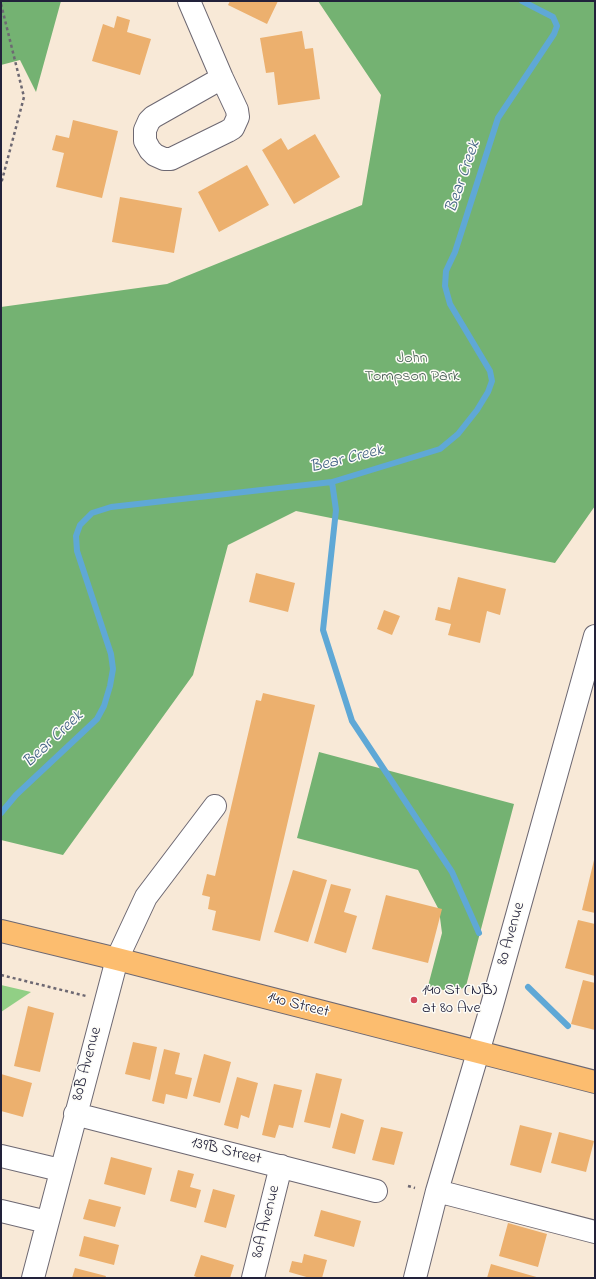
<!DOCTYPE html>
<html>
<head>
<meta charset="utf-8">
<style>
	body { margin:0 }
	#map { position:relative; width:596px; height:1279px; overflow:hidden; background:#f8e9d7; font-family:"Indie Flower",sans-serif }
	canvas { display:block }
	.frame { position:absolute; inset:0; border:2px solid #22223b; pointer-events:none }
</style>
</head>
<body>
<div id="map">
<canvas width="596" height="1279"></canvas>
<div class="frame"></div>
</div>
<script>
const g = document.querySelector('canvas').getContext('2d');
g.lineJoin = 'round';
function paint(path, color) {
  g.fillStyle = color;
  g.fill(path, 'evenodd');
}
function toPath(rows) {
  const path = new Path2D();
  for (const r of rows) {
    path.moveTo(r[0], r[1]);
    for (let i = 2; i < r.length; i += 2) path.lineTo(r[i], r[i + 1]);
  }
  return path;
}
function strokePath(path, color, width, dash) {
  g.strokeStyle = color;
  g.lineWidth = width;
  g.lineCap = dash ? 'butt' : 'round';
  g.setLineDash(dash || []);
  g.stroke(path);
}
function label(font, color, halo, rows, align = 'center') {
  g.font = font + ' "Indie Flower",sans-serif';
  g.lineWidth = 3;
  g.setLineDash([]);
  g.textBaseline = 'middle';
  g.strokeStyle = halo;
  g.fillStyle = color;
  for (const [text, x, y, turn = 0] of rows) {
    g.save();
    g.translate(x, y);
    g.rotate((+turn || 0) * Math.PI / 180);
    g.textAlign = isNaN(turn) ? turn : align;
    if (halo) g.strokeText(text, 0, 0);
    g.fillText(text, 0, 0);
    g.restore();
  }
}
paint(toPath([
	[1,985,31,992,1,1012]
]), '#91cf85');
paint(toPath([
	[1,1,61,1,36,92,20,60,1,65],
	[318,1,595,1,595,506,555,563,296,511,228,545,193,675,63,855,1,840,1,307,167,284,362,205,381,95],
	[319,752,514,804,466,986,455,993,428,986,442,933,439,910,418,870,297,838]
]), '#74b272');
strokePath(toPath([
	[332,482,336,510,323,630,352,721,452,872,479,933],
	[1,813,16,795,97,719,104,706,110,686,113,669,111,654,77,551,76,536,80,525,92,513,111,507,332,482,440,449,458,434,477,410,488,392,492,381,490,371,450,304,445,286,446,271,455,252,498,118,554,34,557,26,553,17,522,1],
	[528,987,568,1026]
]), '#5fa8d6', 6);
paint(toPath([
	[230,1,278,1,267,24,228,5],
	[117,16,130,20,127,32,151,39,140,75,92,61,103,24,114,28],
	[302,31,305,49,313,48,320,99,278,105,274,72,266,73,260,38],
	[73,120,118,131,102,198,56,187,64,153,52,150,56,135,69,138],
	[315,134,340,177,294,204,262,150,281,138,288,150],
	[247,165,269,205,219,232,198,192],
	[120,197,182,208,174,253,112,242],
	[256,573,295,583,288,612,249,602],
	[458,577,506,589,500,615,487,611,480,643,448,635,451,624,435,620,438,607,450,610],
	[384,610,400,616,392,635,377,629],
	[263,693,315,705,260,941,212,930,216,911,208,909,210,897,202,895,207,874,215,876,256,700,261,701],
	[594,860,595,860,595,913,582,910],
	[293,870,327,880,308,942,274,932],
	[331,884,351,889,344,912,357,916,346,953,314,943],
	[386,895,442,909,428,963,372,949],
	[578,920,595,924,595,976,565,968],
	[583,980,595,983,595,1030,571,1024],
	[28,1006,54,1013,40,1072,14,1066],
	[133,1042,157,1047,150,1080,125,1074],
	[164,1049,180,1053,175,1074,192,1078,187,1099,166,1094,164,1104,152,1101],
	[204,1054,231,1062,220,1103,193,1096],
	[316,1073,342,1079,330,1128,304,1122],
	[1,1074,32,1083,23,1117,1,1111],
	[237,1077,258,1083,249,1118,241,1115,238,1129,224,1125],
	[274,1084,302,1090,293,1128,279,1125,275,1138,262,1135],
	[341,1113,364,1120,355,1154,332,1148],
	[520,1125,552,1133,541,1173,510,1165],
	[381,1127,403,1132,394,1165,372,1160],
	[559,1132,594,1141,586,1172,551,1163],
	[111,1157,152,1168,145,1195,104,1184],
	[178,1170,194,1174,190,1187,201,1190,196,1208,170,1201],
	[213,1189,235,1195,226,1228,204,1222],
	[89,1199,121,1207,115,1227,83,1219],
	[321,1210,361,1221,354,1247,314,1236],
	[508,1223,547,1234,538,1267,499,1256],
	[84,1236,119,1245,114,1265,79,1256],
	[304,1254,327,1260,322,1278,310,1278,289,1272,292,1261,302,1263],
	[201,1255,234,1265,230,1278,199,1278,194,1276],
	[491,1264,540,1278,487,1278],
	[75,1268,106,1276,105,1278,72,1278]
]), '#ecb06e');
const minor = toPath([
	[189,1,222,78,237,110,238,117,233,128,228,131,171,159,164,159,155,155,150,150,145,141,145,130,149,121,153,117,222,78],
	[75,1114,376,1191],
	[1,1156,60,1170],
	[437,1191,595,1232],
	[1,1211,47,1222],
	[33,1278,117,959,146,897,215,806],
	[253,1278,281,1166],
	[415,1278,437,1191,492,1005,595,636]
]);
const major = toPath([
	[1,931,117,959,595,1082]
]);
strokePath(minor, '#6d6872', 24);
strokePath(major, '#6d6872', 24);
strokePath(toPath([
	[1,4,24,97,1,184],
	[1,975,86,996],
	[408,1186,415,1188]
]), '#6d6872', 2.5, [3, 3]);
strokePath(minor, '#fff', 22);
strokePath(major, '#fcbd6f', 22);
for (const [x, y, r, color] of [
	[414,1000,4,"#d1495b"]
]) {
  const dot = new Path2D();
  dot.arc(x, y, r, 0, 2 * Math.PI);
  g.fillStyle = color;
  g.fill(dot);
  strokePath(dot, '#fdfcf7', 1.5);
}
label('16px', '#495f55', '#fdfcf7', [
	["John",412,359],
	["Tompson Park",412,377]
]);
label('16px', '#22223b', '#fdfcf7', [
	["80 Avenue",512,934,-74],
	["140 Street",298,1006,14],
	["80B Avenue",88,1064,-75],
	["139B Street",226,1152,14],
	["80A Avenue",267,1222,-76]
]);
label('16px', '#22223b', '#fdfcf7', [
	["140 St (NB)",422,991],
	["at 80 Ave",422,1009]
], 'left');
label('italic 17px', '#3d5e81', '#fdfcf7', [
	["Bear Creek",464,177,-71],
	["Bear Creek",347,460,-14],
	["Bear Creek",54,740,-43]
]);
</script>
</body>
</html>
